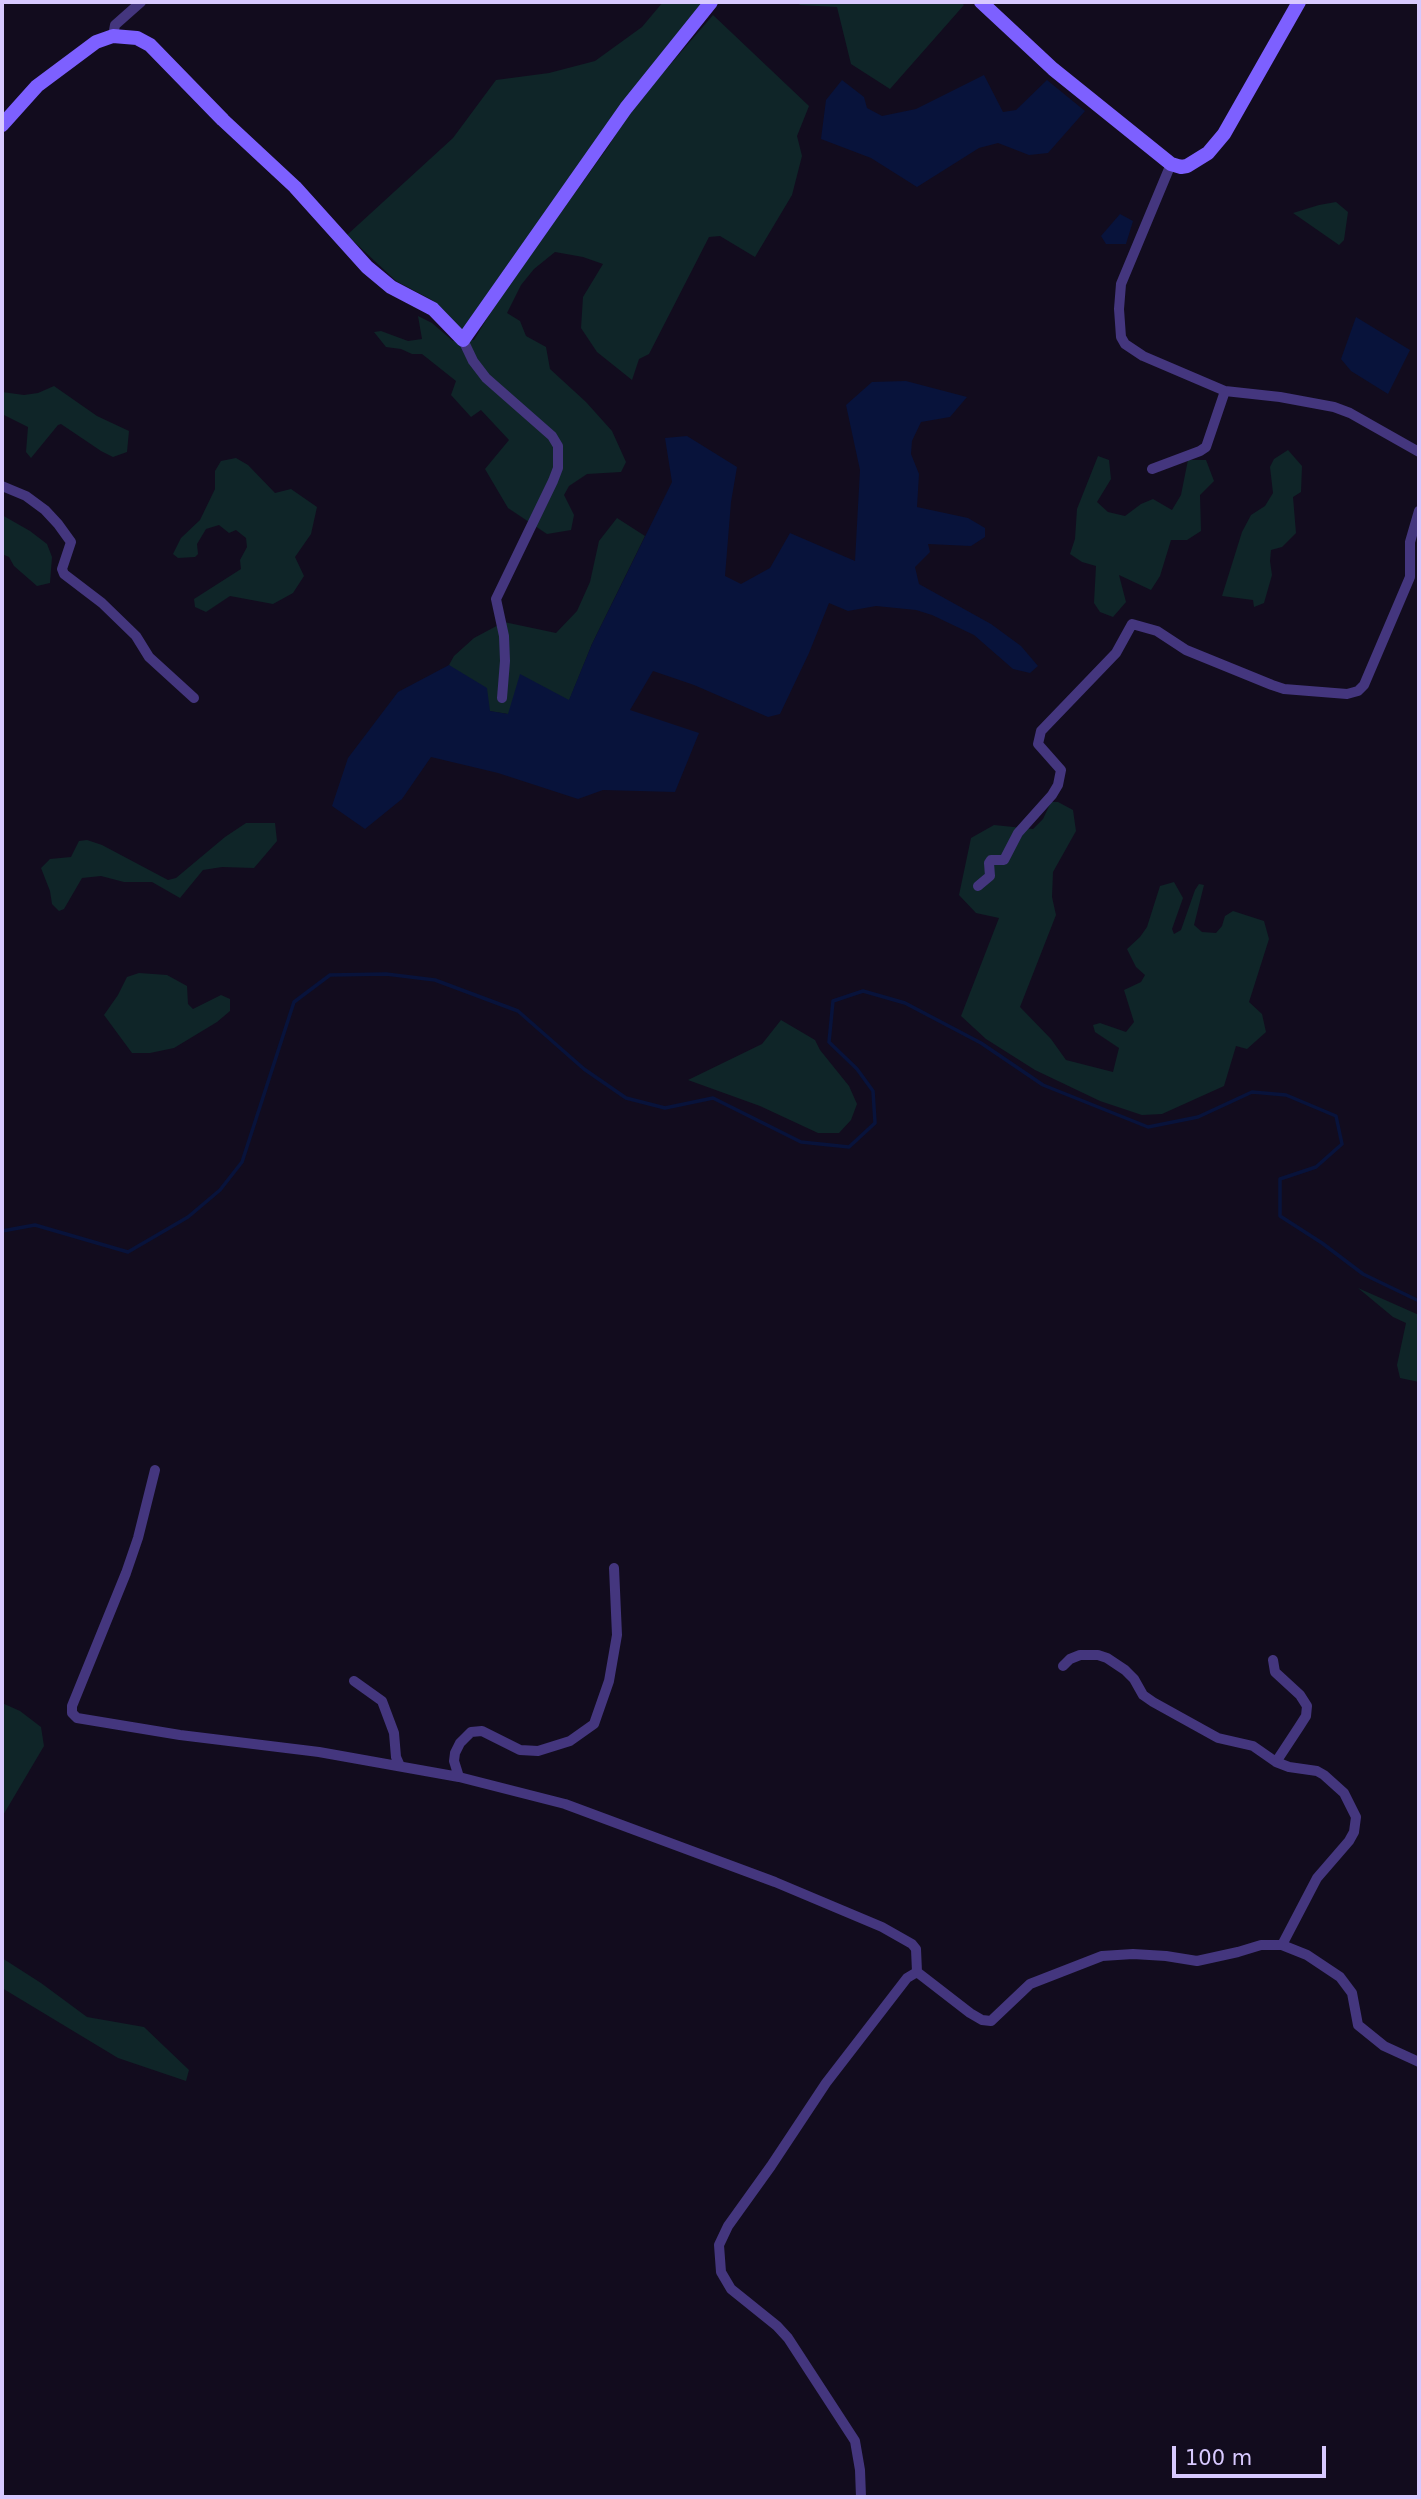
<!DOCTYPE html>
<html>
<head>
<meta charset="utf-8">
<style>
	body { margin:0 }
	#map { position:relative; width:1421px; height:2499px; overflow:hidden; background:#120c1e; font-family:"DejaVu Sans",sans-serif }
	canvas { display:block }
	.frame { position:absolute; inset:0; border:4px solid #d8c9ff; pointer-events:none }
	.scale { position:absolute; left:1172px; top:2446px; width:154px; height:32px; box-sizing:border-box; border:4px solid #d8c9ff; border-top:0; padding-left:9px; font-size:21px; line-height:24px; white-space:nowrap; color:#d8c9ff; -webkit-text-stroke:5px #120c1e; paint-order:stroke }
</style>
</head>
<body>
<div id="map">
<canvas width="1421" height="2499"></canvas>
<div class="frame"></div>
<div class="scale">100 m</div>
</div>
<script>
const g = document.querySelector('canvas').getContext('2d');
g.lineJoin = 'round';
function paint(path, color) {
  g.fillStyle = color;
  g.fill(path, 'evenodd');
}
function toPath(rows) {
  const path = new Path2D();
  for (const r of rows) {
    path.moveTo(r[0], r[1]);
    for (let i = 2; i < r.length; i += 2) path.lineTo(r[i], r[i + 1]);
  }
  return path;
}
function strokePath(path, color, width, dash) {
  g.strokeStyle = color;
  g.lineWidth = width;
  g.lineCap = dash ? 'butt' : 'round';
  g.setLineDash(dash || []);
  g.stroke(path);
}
paint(toPath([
	[663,2,704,2,462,331,432,300,396,281,347,235,453,138,496,80,549,73,595,61,642,27],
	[797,2,961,2,964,5,890,89,851,64,837,7,800,5],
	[713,15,809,106,797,136,802,156,792,195,755,257,720,236,709,237,649,354,639,359,632,380,597,352,581,328,583,297,603,264,583,257,555,252,534,269,521,285,507,313,520,321,526,336,546,347,550,369,586,402,612,431,626,462,621,472,587,474,569,486,564,495,574,515,571,530,547,534,508,508,485,469,509,440,481,410,471,417,451,395,456,381,422,354,412,354,401,349,386,347,374,332,381,331,408,341,422,339,418,316,432,323,453,341,474,340,498,300,608,147,630,111],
	[1336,202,1348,212,1344,240,1339,245,1293,213,1319,205],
	[54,386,97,416,129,431,127,452,113,457,101,451,61,424,58,425,31,458,26,452,28,427,2,414,2,392,24,395,38,393],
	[1288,450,1302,466,1301,492,1293,497,1296,533,1282,547,1271,550,1270,561,1272,575,1264,603,1254,607,1253,600,1222,596,1242,532,1251,515,1265,506,1273,493,1270,467,1274,459],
	[1098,456,1109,460,1111,479,1097,502,1108,512,1125,516,1141,504,1153,499,1172,510,1181,495,1188,460,1206,460,1214,481,1200,495,1201,531,1187,540,1171,540,1160,576,1151,590,1119,575,1126,602,1113,617,1100,612,1094,603,1096,566,1082,562,1070,554,1075,539,1077,509],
	[236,458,248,465,275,493,291,489,317,507,311,534,295,557,304,576,293,593,273,604,230,596,206,612,195,607,194,599,241,569,240,560,247,547,246,538,236,530,229,533,219,525,206,529,197,544,198,554,195,557,178,558,173,554,181,538,200,520,215,489,215,471,221,461],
	[2,515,30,531,47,544,52,557,50,583,37,586,14,566,9,557,2,554],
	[617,518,645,536,592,644,569,701,508,714,489,711,449,665,454,656,474,638,504,622,556,633,577,611,590,582,599,541],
	[1051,802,1058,802,1073,810,1076,831,1053,872,1052,897,1056,915,1020,1007,1051,1039,1066,1060,1113,1072,1119,1048,1095,1032,1093,1025,1100,1023,1126,1032,1134,1022,1124,990,1141,982,1145,975,1136,967,1127,949,1140,937,1147,927,1160,886,1174,882,1183,898,1172,929,1174,934,1181,930,1195,890,1199,884,1204,885,1194,925,1202,932,1216,933,1222,926,1225,916,1233,911,1264,921,1269,939,1249,1002,1262,1014,1266,1032,1247,1049,1236,1046,1224,1086,1162,1114,1142,1115,1100,1101,1035,1070,986,1039,961,1016,999,918,976,913,959,895,971,838,994,825,1033,829,1043,819],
	[246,823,275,823,277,841,254,868,222,867,203,870,180,898,152,882,124,882,101,876,82,878,64,909,59,911,52,904,50,891,41,868,50,859,71,857,79,841,87,840,102,845,168,880,176,878,225,837],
	[139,973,167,975,187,986,188,1004,193,1009,221,995,230,999,230,1011,217,1022,174,1048,150,1053,132,1053,104,1015,118,995,127,977],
	[781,1020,815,1040,820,1050,849,1086,857,1104,851,1120,839,1133,818,1133,760,1106,688,1080,762,1044],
	[1358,1288,1419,1315,1419,1382,1400,1378,1397,1365,1406,1323,1393,1317],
	[2,1703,20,1711,41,1727,44,1746,2,1817],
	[2,1958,41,1983,87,2017,144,2027,189,2070,186,2081,118,2058,2,1988]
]), '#0f2528');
paint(toPath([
	[984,75,1003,112,1016,110,1047,80,1085,111,1048,153,1029,155,998,143,979,148,917,187,871,158,821,139,826,100,842,80,864,97,867,108,882,116,916,109],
	[1120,214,1133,221,1126,244,1106,244,1101,236],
	[1356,317,1410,350,1388,394,1351,371,1341,359],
	[906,381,967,397,950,417,921,422,912,441,911,454,919,474,917,507,968,518,985,528,985,537,971,546,928,544,930,552,915,567,919,584,991,624,1021,646,1038,666,1030,673,1013,669,974,635,932,615,916,610,876,606,848,611,829,603,809,653,780,714,768,717,694,685,653,671,630,710,699,733,675,792,603,790,578,799,498,773,431,757,402,799,365,829,332,806,348,758,398,692,449,665,487,688,490,711,508,714,520,674,569,700,592,644,672,482,665,438,687,436,737,467,731,502,725,576,741,584,770,568,790,533,855,561,860,470,846,405,872,382]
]), '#08133b');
strokePath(toPath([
	[2,1231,35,1225,128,1252,188,1217,220,1190,242,1162,294,1002,330,975,386,974,435,980,518,1011,584,1069,626,1098,665,1108,713,1098,801,1142,849,1147,875,1123,873,1091,857,1069,829,1042,833,1001,863,991,905,1003,981,1043,1043,1085,1148,1127,1198,1117,1252,1092,1286,1095,1336,1116,1342,1144,1316,1167,1280,1179,1280,1216,1322,1243,1363,1274,1419,1301]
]), '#08133b', 3.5);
strokePath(toPath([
	[113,36,115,25,141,2],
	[1171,164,1121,284,1119,309,1121,337,1125,344,1143,356,1225,391,1280,397,1334,407,1350,413,1419,452],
	[463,340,473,361,486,378,552,436,558,446,558,468,553,481,496,599,504,636,505,661,502,698],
	[1152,469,1200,451,1206,447,1225,391],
	[2,486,26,496,45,510,58,524,71,542,62,569,64,574,102,603,136,636,149,657,194,698],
	[978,886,990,876,989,863,991,860,1004,860,1018,833,1052,795,1058,785,1061,770,1038,744,1041,731,1116,653,1132,624,1157,631,1186,650,1272,685,1284,689,1347,694,1358,691,1364,685,1410,577,1410,542,1419,511],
	[155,1470,138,1538,126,1573,72,1706,72,1713,77,1718,180,1735,319,1752,459,1777,565,1804,775,1882,882,1927,912,1944,916,1949,917,1972,970,2013,982,2020,991,2021,1030,1984,1102,1956,1133,1954,1166,1956,1197,1961,1238,1952,1261,1945,1282,1945,1307,1955,1340,1977,1352,1993,1358,2025,1384,2046,1419,2062],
	[1273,1660,1275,1672,1300,1695,1307,1706,1306,1716,1299,1727,1276,1762],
	[1063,1666,1070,1659,1080,1655,1098,1655,1107,1658,1125,1670,1134,1679,1143,1695,1153,1702,1218,1738,1253,1746,1276,1762,1289,1767,1317,1771,1324,1775,1344,1793,1356,1817,1354,1832,1349,1841,1317,1878,1282,1945],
	[354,1681,382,1701,394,1733,396,1757,400,1766],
	[459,1777,454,1761,455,1753,460,1743,471,1732,482,1731,520,1750,538,1751,570,1741,594,1724,609,1681,617,1635,614,1568],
	[861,2497,860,2470,855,2441,788,2338,777,2326,731,2289,721,2272,719,2245,728,2226,771,2166,826,2083,907,1978,917,1972]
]), '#44367e', 10);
strokePath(toPath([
	[981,2,1053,69,1171,164,1181,167,1187,166,1208,153,1224,134,1299,2],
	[2,125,37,86,96,42,113,36,137,38,150,45,223,120,295,187,367,267,391,287,433,309,463,340,626,108,711,2]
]), '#7d60ff', 14);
</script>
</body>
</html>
